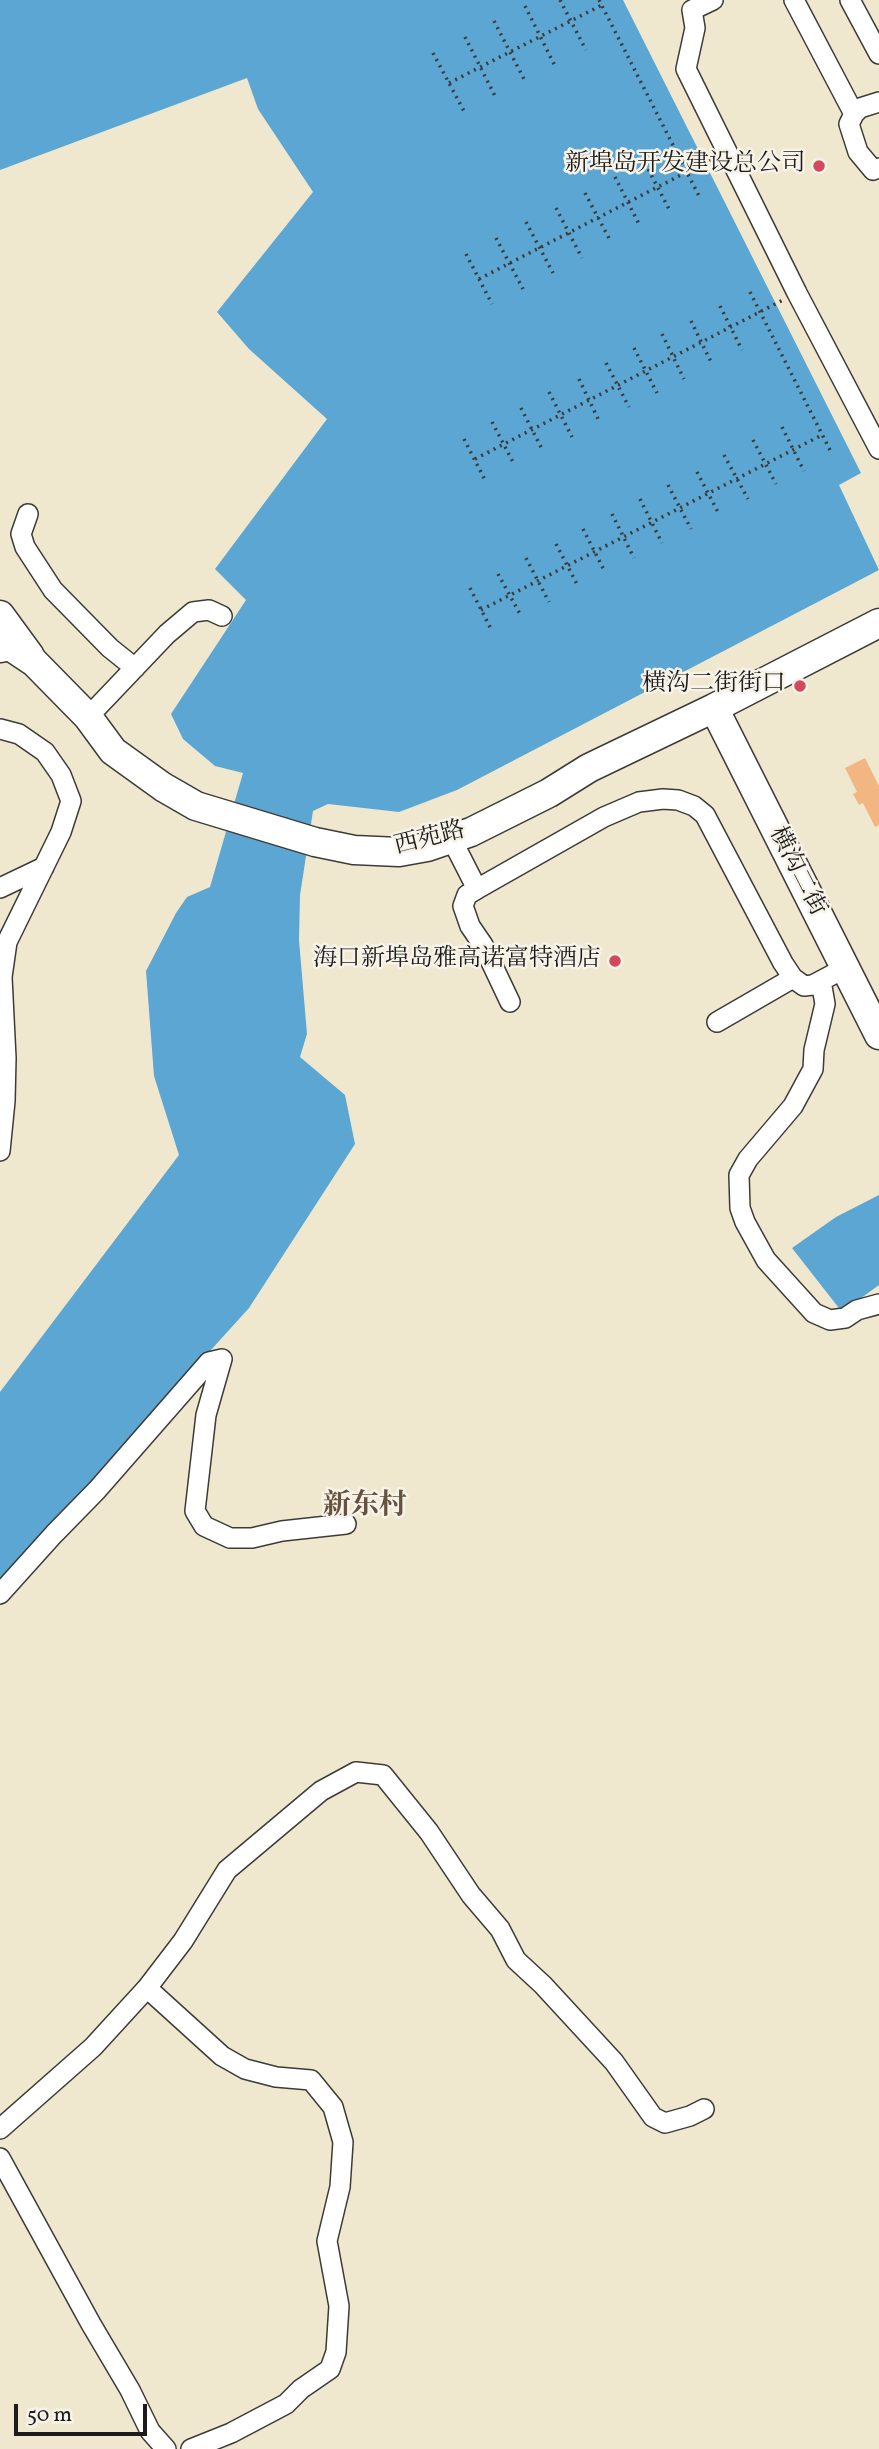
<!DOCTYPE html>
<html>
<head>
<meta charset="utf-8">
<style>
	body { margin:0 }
	#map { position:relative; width:879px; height:2449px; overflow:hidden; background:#efe8cf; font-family:Vollkorn,serif }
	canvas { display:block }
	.scale { position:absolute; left:14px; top:2404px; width:133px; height:32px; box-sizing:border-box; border:4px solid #1c1c1c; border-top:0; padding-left:9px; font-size:21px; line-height:24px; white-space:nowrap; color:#1c1c1c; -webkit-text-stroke:5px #f7f3e8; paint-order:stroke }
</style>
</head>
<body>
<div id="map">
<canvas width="879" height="2449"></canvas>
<div class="scale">50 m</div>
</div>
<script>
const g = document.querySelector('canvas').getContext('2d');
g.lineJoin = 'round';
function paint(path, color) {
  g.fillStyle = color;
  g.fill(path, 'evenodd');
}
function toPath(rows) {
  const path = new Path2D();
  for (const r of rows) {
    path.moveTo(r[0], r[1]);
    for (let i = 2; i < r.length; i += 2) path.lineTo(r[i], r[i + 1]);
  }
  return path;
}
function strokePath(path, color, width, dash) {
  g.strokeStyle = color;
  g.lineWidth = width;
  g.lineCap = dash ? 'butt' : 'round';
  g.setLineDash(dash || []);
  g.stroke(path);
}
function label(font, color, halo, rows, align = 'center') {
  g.font = font + ' Vollkorn,"Noto Serif SC",serif';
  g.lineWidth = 5;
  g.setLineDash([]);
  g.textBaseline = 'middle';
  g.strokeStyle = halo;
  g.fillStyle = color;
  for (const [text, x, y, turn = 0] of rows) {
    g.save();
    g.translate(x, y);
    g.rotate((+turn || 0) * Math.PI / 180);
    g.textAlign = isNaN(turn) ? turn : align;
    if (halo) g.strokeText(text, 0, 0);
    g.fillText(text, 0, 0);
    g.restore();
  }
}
paint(toPath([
	[0,0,623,0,861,473,839,485,879,570,457,790,399,812,328,804,313,811,300,895,299,940,307,1034,300,1057,345,1095,355,1144,249,1308,0,1583,0,1392,179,1155,154,1076,146,971,176,913,187,897,210,887,243,773,215,766,183,739,171,714,246,600,215,569,327,419,249,349,217,312,313,192,258,109,247,78,0,170],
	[879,1195,879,1285,842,1312,792,1248,836,1217]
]), '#5ca6d4');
paint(toPath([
	[865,758,879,786,879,825,875,827,863,803,859,805,853,794,857,792,845,768]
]), '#f1b682');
const street = toPath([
	[713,0,692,10,695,28,686,69,797,293,879,449],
	[794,0,854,114],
	[850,0,879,54],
	[879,102,860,108,854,114,849,124,858,152,873,170,879,168],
	[28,514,21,534,25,547,53,590,110,648,135,668],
	[88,717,167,634,193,612,209,610,222,616],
	[0,729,19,734,45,752,61,775,71,801,61,832,7,942,2,977,6,1058,5,1101,0,1151],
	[451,838,477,889,604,817,639,802,663,799,678,800,694,806,705,815,783,963,793,978,804,986,813,985,845,968],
	[0,888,44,867],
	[477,889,467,895,463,906,470,926,483,945,510,1002],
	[821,981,825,1004,814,1050,813,1069,793,1106,748,1159,739,1175,740,1208,745,1222,766,1260,814,1313,830,1320,845,1318,857,1310,879,1304],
	[717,1022,793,978],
	[0,1594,54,1534,97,1490,209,1362,222,1359,206,1415,195,1511,204,1526,230,1538,252,1538,282,1531,346,1524],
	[147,1988,222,2056,245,2069,276,2077,311,2080,333,2107,343,2142,340,2187,327,2241,339,2306,336,2352,330,2369,301,2389,286,2404,231,2433,191,2449],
	[0,2129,93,2047,147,1988,183,1941,227,1870,321,1791,356,1772,383,1775,429,1832,471,1895,500,1929,516,1960,543,1985,614,2062,653,2117,665,2123,690,2116,704,2109],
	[0,2158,91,2324,130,2390,150,2431,166,2449]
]);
const secondary = toPath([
	[0,615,30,656],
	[0,648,10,646,34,662,88,717,113,751,163,787,196,806,315,842,354,850,399,852,427,847,471,832,549,793,589,768,714,708,879,623],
	[714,708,879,1035]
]);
strokePath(street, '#3c3b37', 22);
strokePath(secondary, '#3c3b37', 31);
strokePath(toPath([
	[560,0,586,50],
	[599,0,699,196],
	[525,6,555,66],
	[494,21,525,81],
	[465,37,495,96],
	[433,53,465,113],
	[449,83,602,5],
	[645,163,670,211],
	[615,177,640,226],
	[585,193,611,242],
	[556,208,582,258],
	[526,222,553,273],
	[496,238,523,289],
	[466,254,492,304],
	[479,279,712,159],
	[750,292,832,454],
	[720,306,742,350],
	[691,321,712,364],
	[662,334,684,379],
	[634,348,657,393],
	[606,363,629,407],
	[579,379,600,423],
	[549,392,572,437],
	[521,408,543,451],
	[492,422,514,464],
	[782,427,804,471],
	[464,439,485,480],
	[753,440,776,484],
	[724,455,748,499],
	[475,459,783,300],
	[697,472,719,514],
	[668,485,691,529],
	[640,499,662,543],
	[612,514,634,558],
	[583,529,604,570],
	[556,544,578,586],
	[526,558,549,602],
	[498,574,520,614],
	[470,588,491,629],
	[481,610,822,435]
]), '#3c3b37', 3.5, [2, 5]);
strokePath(street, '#fff', 19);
strokePath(secondary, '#fff', 28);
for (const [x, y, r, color] of [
	[819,166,7,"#d1495b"],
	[800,686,7,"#d1495b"],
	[615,961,7,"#d1495b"]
]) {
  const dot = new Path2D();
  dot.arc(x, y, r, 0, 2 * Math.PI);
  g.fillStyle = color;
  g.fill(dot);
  strokePath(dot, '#f7f3e8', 2.5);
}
label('24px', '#1c1c1c', '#f7f3e8', [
	["新埠岛开发建设总公司",805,166],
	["横沟二街街口",786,686],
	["海口新埠岛雅高诺富特酒店",601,961]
], 'right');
label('24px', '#1c1c1c', '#f7f3e8', [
	["西苑路",430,840,-14],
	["横沟二街",796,872,63]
]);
label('bold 28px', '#675240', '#f7f3e8', [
	["新东村",365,1508]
]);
</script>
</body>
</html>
